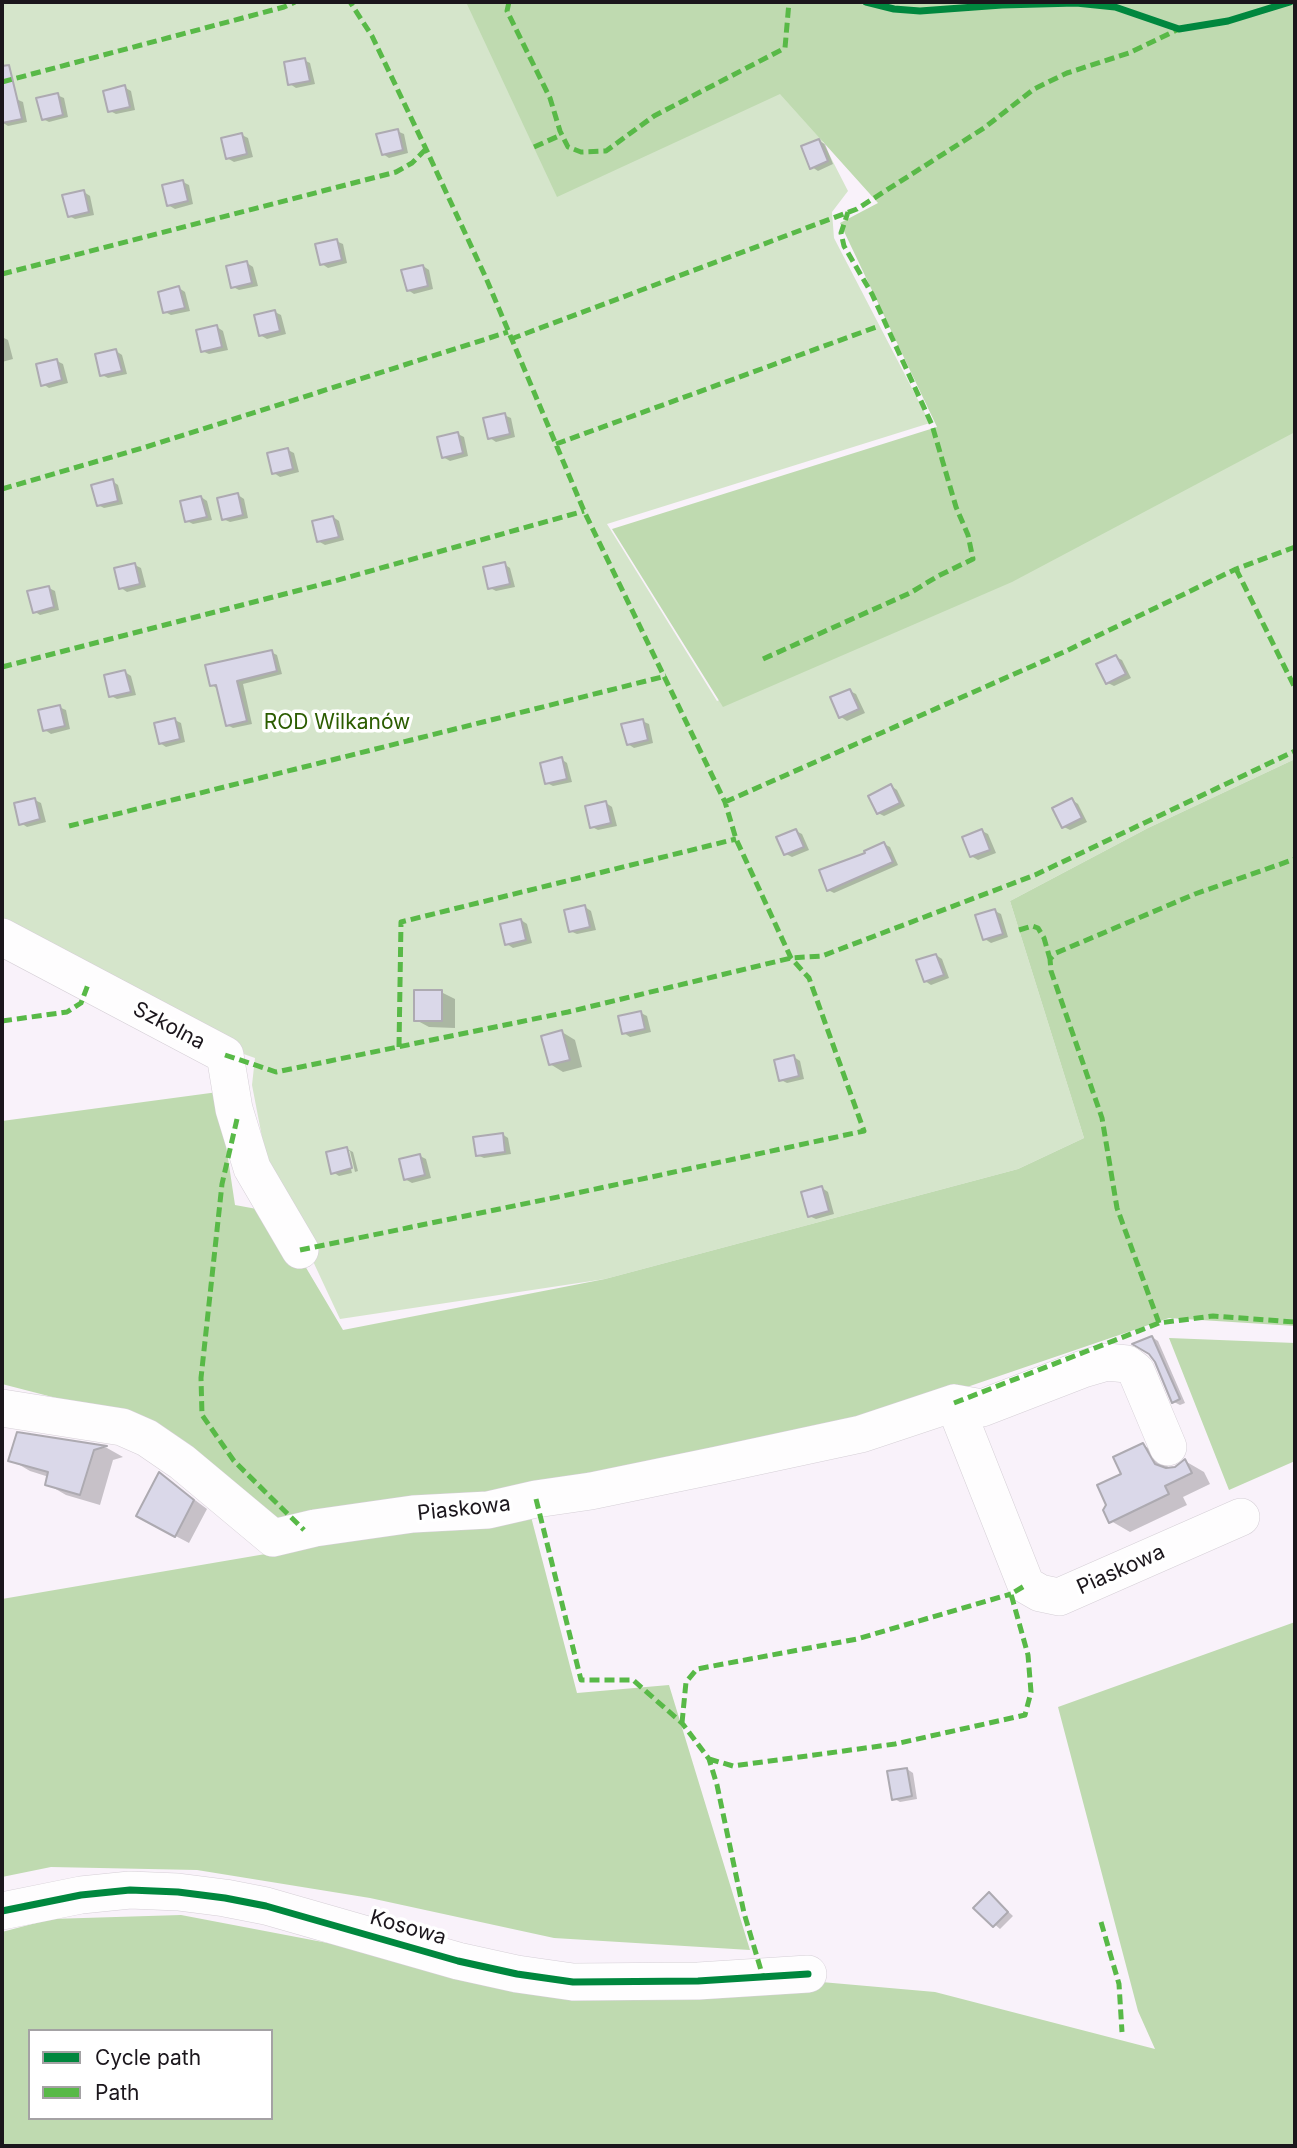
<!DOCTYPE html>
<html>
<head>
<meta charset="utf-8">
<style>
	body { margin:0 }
	#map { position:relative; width:1297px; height:2148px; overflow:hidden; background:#f9f2fa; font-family:Inter,sans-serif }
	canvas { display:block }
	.frame { position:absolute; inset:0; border:4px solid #1b161c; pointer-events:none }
	.legend { position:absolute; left:28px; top:2029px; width:245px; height:91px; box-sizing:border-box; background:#fff; border:2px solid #a4a2a4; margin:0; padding:9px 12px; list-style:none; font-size:21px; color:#1b161c }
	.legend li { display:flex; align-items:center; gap:14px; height:35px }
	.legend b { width:35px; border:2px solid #a4a2a4 }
</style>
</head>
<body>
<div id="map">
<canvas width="1297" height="2148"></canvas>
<div class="frame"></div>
<ul class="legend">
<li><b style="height:9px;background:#00873e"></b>Cycle path</li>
<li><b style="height:9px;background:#58b947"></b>Path</li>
</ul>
</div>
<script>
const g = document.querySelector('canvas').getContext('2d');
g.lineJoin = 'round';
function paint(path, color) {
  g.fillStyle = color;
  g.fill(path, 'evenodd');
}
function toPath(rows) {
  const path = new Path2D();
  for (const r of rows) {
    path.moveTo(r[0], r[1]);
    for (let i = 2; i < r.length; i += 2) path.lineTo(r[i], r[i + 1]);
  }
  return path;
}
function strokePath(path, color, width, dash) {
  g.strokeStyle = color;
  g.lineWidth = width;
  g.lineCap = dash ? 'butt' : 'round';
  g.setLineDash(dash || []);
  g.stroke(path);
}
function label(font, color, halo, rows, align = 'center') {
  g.font = font + ' Inter,sans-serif';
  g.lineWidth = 7;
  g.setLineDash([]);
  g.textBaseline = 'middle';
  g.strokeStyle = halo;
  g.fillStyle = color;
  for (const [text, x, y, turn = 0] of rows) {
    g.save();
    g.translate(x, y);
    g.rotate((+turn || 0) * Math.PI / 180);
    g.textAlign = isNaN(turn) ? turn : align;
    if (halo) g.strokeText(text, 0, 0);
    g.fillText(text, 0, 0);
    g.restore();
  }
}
paint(toPath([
	[2,2,466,2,791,80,848,191,832,212,834,238,930,423,607,524,717,701,1003,578,1295,425,1295,759,1148,828,1010,901,1084,1138,1018,1169,605,1279,340,1319,267,1163,252,1085,255,1058,235,1051,2,924]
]), '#d5e5cb');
paint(toPath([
	[466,2,1295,2,1295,432,1012,582,723,707,612,529,937,427,840,223,878,203,780,94,557,197],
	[1295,759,1295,1326,1169,1318,850,1427,580,1487,267,1525,122,1415,2,1384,2,1121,218,1092,235,1205,273,1212,343,1330,605,1279,1018,1169,1084,1138,1010,901,1148,828],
	[1169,1338,1295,1343,1295,1461,1229,1490],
	[529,1509,577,1693,669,1685,750,1950,554,1938,370,1898,197,1870,51,1867,2,1877,2,1599],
	[1295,1622,1295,2146,2,2146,2,1932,51,1919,181,1915,590,1993,810,1981,935,1992,1155,2049,1138,2011,1058,1707],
	[30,2031,271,2031,271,2118,30,2118]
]), '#bfdab0');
paint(toPath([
	[304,60,310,63,315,84,296,88,290,84],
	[124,87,131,91,135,110,116,114,110,111],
	[57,95,64,98,68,117,49,122,43,119],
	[16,99,23,102,27,122,8,126,2,122,2,102],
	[397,131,404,134,408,153,389,158,383,154],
	[242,135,248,138,253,157,234,162,227,158],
	[819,141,825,144,833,164,818,171,812,167],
	[183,182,189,185,193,204,175,209,168,205],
	[84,192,90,196,94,215,75,219,69,216],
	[336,241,343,244,347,263,328,268,322,264],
	[247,263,253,267,258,286,239,290,233,287],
	[423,266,429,270,433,289,414,294,408,290],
	[179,288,185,292,190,311,171,315,165,312],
	[275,312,281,315,286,334,267,339,260,335],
	[217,327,223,331,228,350,209,354,202,351],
	[2,337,8,340,13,359,2,362],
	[116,351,122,355,127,374,108,378,102,375],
	[57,361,63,364,68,383,49,388,43,384],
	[504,415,511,418,515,437,496,442,490,438],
	[458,434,464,437,468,456,450,461,443,457],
	[288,450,294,453,299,472,280,477,274,473],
	[112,481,118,485,123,504,104,508,98,505],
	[238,495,244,499,248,518,230,522,223,519],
	[201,497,207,501,212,520,193,524,187,521],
	[333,517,339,521,344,540,325,545,318,541],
	[504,564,510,568,515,587,496,591,490,588],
	[135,565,141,568,146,587,127,592,121,588],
	[49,588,55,591,59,610,40,615,34,611],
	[271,652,277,655,282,674,243,684,252,724,233,728,227,725,218,689,212,685],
	[1116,657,1122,660,1131,678,1114,686,1108,683],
	[125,672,131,676,136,695,117,699,111,696],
	[850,691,856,694,865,713,847,721,841,717],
	[59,707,66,710,70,729,51,734,45,730],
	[175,720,181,723,185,742,166,747,160,743],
	[642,721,649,724,653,743,634,748,628,744],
	[561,759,567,763,572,782,553,786,547,783],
	[891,786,897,790,905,806,884,816,878,813],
	[35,800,41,803,46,822,27,827,21,823],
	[1072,800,1078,804,1087,822,1070,830,1064,827],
	[606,803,612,807,617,826,598,830,592,827],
	[796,831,802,834,809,850,792,857,786,854],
	[982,831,988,834,996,853,978,860,971,856],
	[884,844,890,847,898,865,834,893,828,890],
	[585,907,591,911,596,930,577,934,570,931],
	[995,911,1001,914,1008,937,991,943,985,939],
	[521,920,527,924,532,943,513,948,507,944],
	[936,955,942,959,949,978,931,985,925,981],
	[441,992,455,999,455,1028,429,1027,416,1020],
	[641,1013,647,1016,651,1032,630,1037,624,1033],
	[562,1032,575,1040,582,1067,563,1072,550,1064],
	[794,1057,800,1061,804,1079,787,1083,781,1080],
	[502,1134,508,1138,511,1154,484,1158,477,1155],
	[347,1149,353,1152,358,1171,355,1172,350,1151,346,1151,352,1173,339,1176,333,1172],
	[420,1156,426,1159,431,1178,412,1183,405,1179],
	[822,1188,828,1192,834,1214,816,1219,809,1216],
	[1152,1337,1158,1341,1185,1403,1180,1405,1174,1402],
	[18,1434,107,1448,123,1457,113,1460,100,1505,66,1495,47,1484,49,1477,30,1471,11,1460],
	[1143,1445,1162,1456,1169,1469,1176,1468,1185,1461,1204,1472,1210,1484,1183,1497,1187,1505,1130,1532,1111,1521],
	[160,1474,207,1509,189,1543,151,1523],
	[907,1769,913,1773,917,1799,900,1802,893,1798],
	[989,1894,1013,1916,1000,1929,976,1908]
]), '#0003');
const building = toPath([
	[305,58,310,81,288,85,284,62,305,58],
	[9,65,22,119,2,123,2,66,9,65],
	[125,85,130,107,108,112,103,91,125,85],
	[58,93,63,115,42,120,36,98,58,93],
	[398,129,403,150,382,155,376,134,398,129],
	[242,133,247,154,226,159,221,138,242,133],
	[819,139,828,161,810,169,801,146,819,139],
	[183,180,188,201,167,206,162,185,183,180],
	[84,190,89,212,68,217,62,195,84,190],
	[337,239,342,260,320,265,315,244,337,239],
	[247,261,252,283,231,288,226,266,247,261],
	[423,265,428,286,407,291,401,270,423,265],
	[179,286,185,308,163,313,158,292,179,286],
	[275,310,280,331,259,336,254,315,275,310],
	[217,325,222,347,201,352,196,330,217,325],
	[116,349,122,371,100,376,95,354,116,349],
	[57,359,62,380,41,386,36,364,57,359],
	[505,413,510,434,488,439,483,418,505,413],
	[458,432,463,453,442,458,437,437,458,432],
	[288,448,293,469,272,474,267,453,288,448],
	[113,479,118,501,97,506,91,485,113,479],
	[238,493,243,515,222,520,217,498,238,493],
	[201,496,207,517,185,522,180,501,201,496],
	[333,516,339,537,317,542,312,521,333,516],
	[505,562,510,584,488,589,483,567,505,562],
	[135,563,140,584,119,589,114,568,135,563],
	[49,586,54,607,33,613,27,591,49,586],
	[272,650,277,671,237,681,247,721,226,726,216,685,210,686,205,665,272,650],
	[1116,655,1126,674,1106,684,1096,664,1116,655],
	[125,670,131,692,109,697,104,675,125,670],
	[850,689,859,709,839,718,830,697,850,689],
	[60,705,65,726,43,731,38,710,60,705],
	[175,718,180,739,159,744,154,723,175,718],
	[643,719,648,740,627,745,621,724,643,719],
	[562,757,567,779,545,784,540,763,562,757],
	[891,784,900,803,877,814,868,796,891,784],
	[35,798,40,819,19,825,14,803,35,798],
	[1072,798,1082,818,1062,828,1052,808,1072,798],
	[606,801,611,823,590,828,585,806,606,801],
	[796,829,804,847,784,855,776,837,796,829],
	[982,829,990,850,970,857,962,837,982,829],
	[884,842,893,862,827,891,819,870,865,853,864,851,884,842],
	[585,905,590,927,569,932,564,910,585,905],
	[995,909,1003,934,983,940,975,915,995,909],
	[521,919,526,940,505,945,500,924,521,919],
	[936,954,944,975,924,982,916,960,936,954],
	[414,990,442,990,442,1021,414,1021,414,990],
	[641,1011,645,1029,622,1034,618,1016,641,1011],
	[562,1030,570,1060,549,1065,541,1036,562,1030],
	[794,1055,799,1076,779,1081,774,1060,794,1055],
	[503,1133,505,1152,476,1156,473,1137,503,1133],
	[347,1147,352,1168,331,1174,326,1152,347,1147],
	[420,1154,425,1175,404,1180,399,1159,420,1154],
	[822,1186,829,1211,808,1217,801,1192,822,1186],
	[1152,1336,1180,1399,1172,1403,1155,1362,1149,1354,1132,1344,1152,1336],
	[17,1432,107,1446,94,1450,80,1495,45,1485,48,1472,8,1461,17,1432],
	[1143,1443,1155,1464,1166,1468,1175,1467,1185,1459,1192,1473,1165,1486,1169,1494,1109,1523,1103,1510,1106,1505,1097,1485,1121,1474,1113,1457,1143,1443],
	[159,1472,194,1500,175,1537,136,1516,159,1472],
	[907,1768,912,1796,892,1800,887,1771,907,1768],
	[989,1892,1008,1912,993,1927,973,1908,989,1892]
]);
paint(building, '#dad8e9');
strokePath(building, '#adaab1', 2);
const minor = toPath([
	[2,937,225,1055,234,1109,252,1168,300,1250],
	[954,1403,1026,1585,1040,1593,1059,1597,1241,1517],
	[2,1408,122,1427,147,1438,182,1462,273,1538,315,1528,413,1514,488,1510,536,1499,591,1491,717,1465,861,1434,954,1403,982,1408,1083,1369,1107,1362,1127,1364,1136,1371,1168,1447],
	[2,1911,81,1895,130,1890,178,1892,225,1898,266,1906,458,1961,517,1974,573,1982,698,1981,808,1974]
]);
strokePath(minor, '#d5cfd6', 38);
strokePath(minor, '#fefdfe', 37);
strokePath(toPath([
	[509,2,507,11,550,98,560,131,568,147,581,152,606,151,654,116,785,48,789,2],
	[2,82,284,7,295,2],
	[534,147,561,135],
	[2,274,396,172,412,163,426,149],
	[511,339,857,209,984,128,1034,89,1067,73,1129,53,1179,29],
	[556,444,879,326],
	[2,489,146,447,508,332],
	[1236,569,1295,688],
	[763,659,910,593,938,576,973,559,968,535,956,507,932,425,872,294,844,246,841,233,848,212],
	[2,667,331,582,584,511],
	[725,802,1064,652,1236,569,1295,547],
	[69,826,666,676],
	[1019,930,1032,926,1038,928,1044,938,1050,959],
	[2,1021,67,1012,81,1003,89,982],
	[399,1047,401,922,736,839],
	[225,1055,276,1072,568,1012,791,958,822,956,1035,875,1295,751],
	[237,1119,222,1184,201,1378,202,1415,234,1461,304,1530],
	[300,1250,577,1193,864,1131,809,978,791,958,736,839,725,802,584,511,486,278,426,149,372,36,350,2],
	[1159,1323,1117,1208,1102,1118,1051,971,1050,959,1056,953,1195,894,1295,859],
	[954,1403,1159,1323,1213,1316,1295,1322],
	[536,1499,581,1680,633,1680,682,1723,709,1759,717,1785,744,1913,763,1977],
	[682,1723,686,1682,697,1669,857,1639,1011,1594],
	[709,1759,733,1766,895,1744,1025,1715,1031,1692,1028,1655,1011,1594,1026,1585],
	[1101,1922,1119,1984,1122,2032]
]), '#58b947', 5, [10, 5]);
strokePath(toPath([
	[866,2,894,9,920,11,1002,5,1076,3,1115,7,1179,29,1228,21,1290,2],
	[2,1911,81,1895,130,1890,178,1892,225,1898,266,1906,458,1961,517,1974,573,1982,698,1981,808,1974]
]), '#00873e', 7);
label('21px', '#2b5c00', '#fff', [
	["ROD Wilkanów",337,723]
]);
label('21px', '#1b161c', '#fff', [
	["Szkolna",169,1026,28],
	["Piaskowa",464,1509,-6],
	["Piaskowa",1121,1570,-24],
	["Kosowa",408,1928,16]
]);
</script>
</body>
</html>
